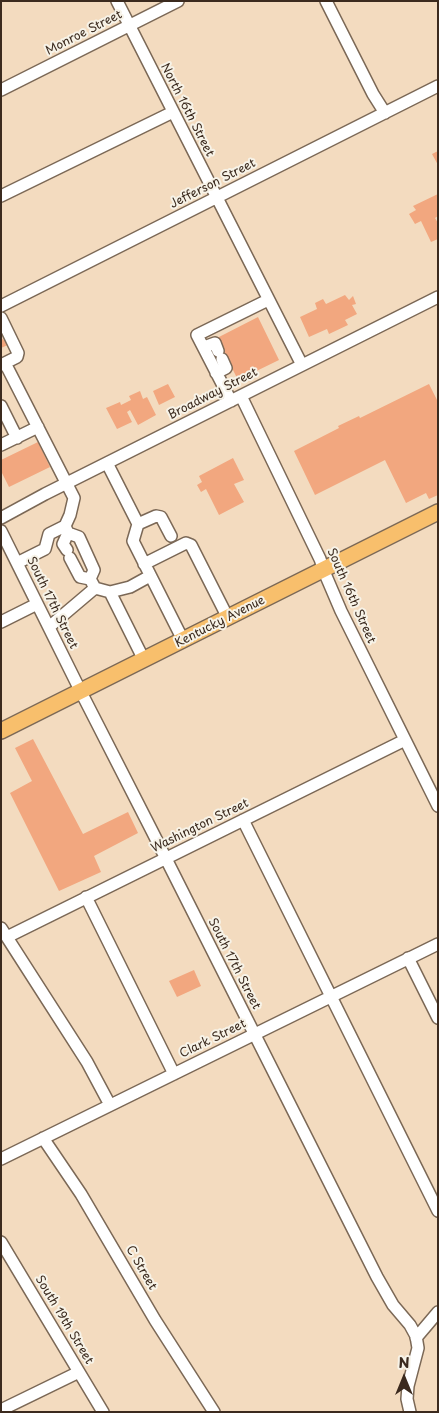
<!DOCTYPE html>
<html>
<head>
<meta charset="utf-8">
<style>
	body { margin:0 }
	#map { position:relative; width:439px; height:1413px; overflow:hidden; background:#f3dbbf; font-family:"Playpen Sans",sans-serif }
	canvas { display:block }
	.frame { position:absolute; inset:0; border:2px solid #3b2a1e; pointer-events:none }
	.north { position:absolute; left:379px; top:1353px; width:50px; height:50px; -webkit-text-stroke:4px #f7f3e8; paint-order:stroke; rotate:0deg; font-size:14px; font-weight:700; line-height:20px; text-align:center; color:#3b2a1e }
	.north::after { content:''; display:block; margin:auto; width:18px; height:22px; background:#3b2a1e; clip-path:polygon(50% 0,100% 100%,50% 72%,0 100%) }
</style>
</head>
<body>
<div id="map">
<canvas width="439" height="1413"></canvas>
<div class="frame"></div>
<div class="north">N</div>
</div>
<script>
const g = document.querySelector('canvas').getContext('2d');
g.lineJoin = 'round';
function paint(path, color) {
  g.fillStyle = color;
  g.fill(path, 'evenodd');
}
function toPath(rows) {
  const path = new Path2D();
  for (const r of rows) {
    path.moveTo(r[0], r[1]);
    for (let i = 2; i < r.length; i += 2) path.lineTo(r[i], r[i + 1]);
  }
  return path;
}
function strokePath(path, color, width, dash) {
  g.strokeStyle = color;
  g.lineWidth = width;
  g.lineCap = dash ? 'butt' : 'round';
  g.setLineDash(dash || []);
  g.stroke(path);
}
function label(font, color, halo, rows, align = 'center') {
  g.font = font + ' "Playpen Sans",sans-serif';
  g.lineWidth = 4;
  g.setLineDash([]);
  g.textBaseline = 'middle';
  g.strokeStyle = halo;
  g.fillStyle = color;
  for (const [text, x, y, turn = 0] of rows) {
    g.save();
    g.translate(x, y);
    g.rotate((+turn || 0) * Math.PI / 180);
    g.textAlign = isNaN(turn) ? turn : align;
    if (halo) g.strokeText(text, 0, 0);
    g.fillText(text, 0, 0);
    g.restore();
  }
}
paint(toPath([
	[438,151,438,165,432,154],
	[438,194,438,216,435,218,438,223,438,239,431,242,421,221,415,224,409,214,416,210,413,206],
	[345,295,349,300,353,296,356,304,352,305,357,314,345,320,348,325,329,334,327,329,309,337,300,317,317,309,315,303,323,299,326,304],
	[258,317,279,360,238,380,217,338],
	[1,336,3,340,7,338,10,344,1,348],
	[168,384,175,397,159,405,153,391],
	[429,384,438,402,438,495,429,499,426,493,406,503,385,460,315,495,294,451,339,428,338,426,359,416,360,418],
	[140,391,143,399,147,397,156,415,138,425,130,410,127,412,132,422,117,429,106,408,120,402,121,405,131,400,129,396],
	[38,442,50,467,9,487,1,471,1,460],
	[233,458,244,480,234,484,244,502,219,515,206,489,201,492,197,485,202,482,199,476],
	[33,739,83,834,128,812,138,833,94,856,101,872,59,891,10,793,32,781,15,748],
	[194,970,201,986,177,997,169,981]
]), '#f2a77f');
const minor = toPath([
	[117,1,302,365],
	[326,1,373,94,385,113],
	[1,90,178,1],
	[1,196,173,112],
	[1,306,438,86],
	[1,318,18,353,17,357,5,363],
	[204,347,215,343,218,351],
	[1,365,5,363,74,498,70,515,65,526,49,534,45,549,17,563],
	[216,373,226,368,222,359],
	[241,396,320,559,326,576,341,611,438,806],
	[231,401,197,335,268,300],
	[1,406,17,438],
	[1,445,38,427],
	[107,463,138,524,133,541,183,640],
	[1,518,45,494,438,297],
	[138,524,156,516,161,517,171,536],
	[65,526,68,533,79,537,94,570,90,579],
	[1,531,81,692,152,831,377,1277,393,1305,410,1325,416,1336,418,1348,408,1386,407,1399,410,1412],
	[67,550,63,544,68,533],
	[70,558,80,577,90,579],
	[144,564,186,543,191,545,228,618],
	[90,579,95,588,110,592,130,587,150,576],
	[110,592,144,660],
	[1,622,37,604],
	[49,627,95,588],
	[243,820,438,1211],
	[86,897,174,1074],
	[1,928,87,1062,110,1105],
	[7,937,405,740],
	[408,958,438,1018],
	[43,1138,81,1194,155,1320,214,1412],
	[1,1159,438,944],
	[1,1242,103,1412],
	[416,1338,438,1312],
	[1,1410,79,1372]
]);
const major = toPath([
	[1,731,438,512]
]);
strokePath(minor, '#7b6856', 14);
strokePath(major, '#7b6856', 18);
strokePath(minor, '#fff', 11);
strokePath(major, '#f8bf6c', 15);
label('12px', '#3b2a1e', '#f7f3e8', [
	["Monroe Street",84,33,-27],
	["North 16th Street",187,110,63],
	["Jefferson Street",213,184,-27],
	["Broadway Street",213,394,-27],
	["South 16th Street",351,596,66],
	["South 17th Street",52,603,64],
	["Kentucky Avenue",220,622,-27],
	["Washington Street",200,826,-26],
	["South 17th Street",234,964,63],
	["Clark Street",213,1039,-26],
	["C Street",141,1268,60],
	["South 19th Street",64,1320,59]
]);
</script>
</body>
</html>
